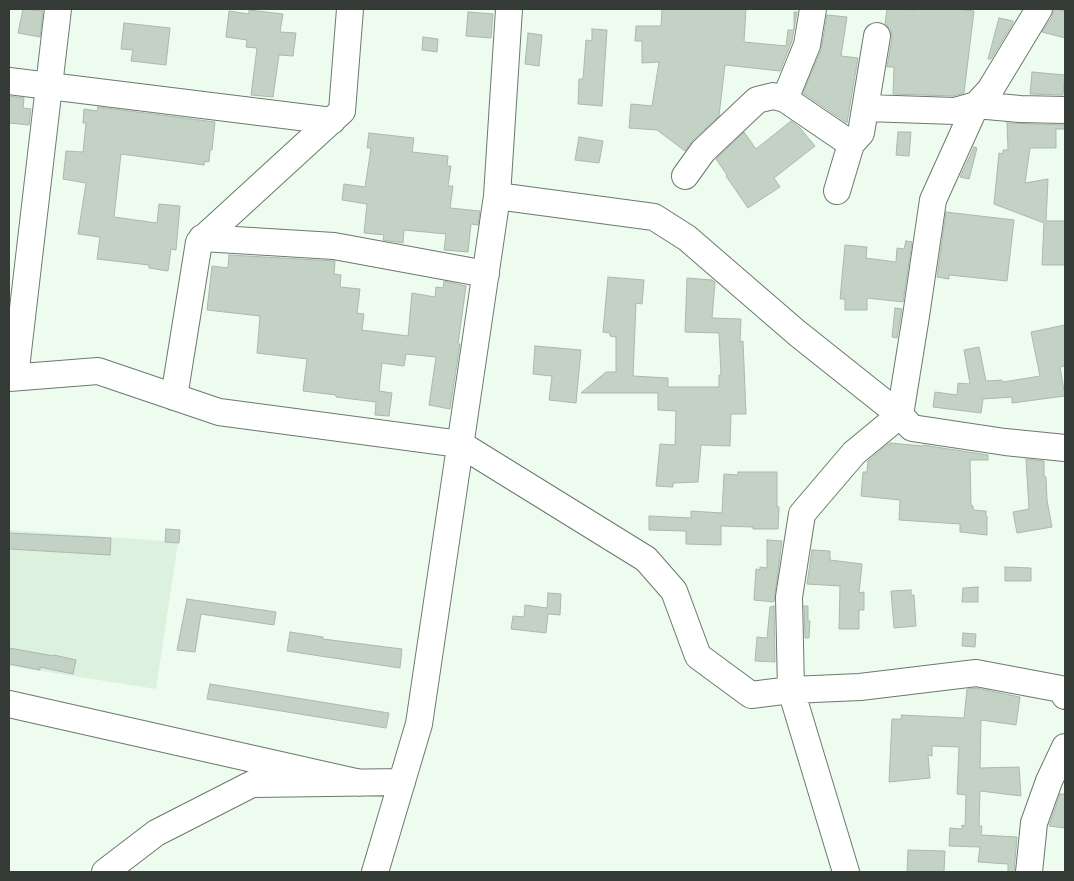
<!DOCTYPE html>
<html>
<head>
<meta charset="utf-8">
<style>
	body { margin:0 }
	#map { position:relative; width:1074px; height:881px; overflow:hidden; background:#edfcef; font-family:Inter,sans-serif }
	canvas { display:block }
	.frame { position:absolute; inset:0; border:10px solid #343a35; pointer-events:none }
</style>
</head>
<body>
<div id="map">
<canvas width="1074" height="881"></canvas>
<div class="frame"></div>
</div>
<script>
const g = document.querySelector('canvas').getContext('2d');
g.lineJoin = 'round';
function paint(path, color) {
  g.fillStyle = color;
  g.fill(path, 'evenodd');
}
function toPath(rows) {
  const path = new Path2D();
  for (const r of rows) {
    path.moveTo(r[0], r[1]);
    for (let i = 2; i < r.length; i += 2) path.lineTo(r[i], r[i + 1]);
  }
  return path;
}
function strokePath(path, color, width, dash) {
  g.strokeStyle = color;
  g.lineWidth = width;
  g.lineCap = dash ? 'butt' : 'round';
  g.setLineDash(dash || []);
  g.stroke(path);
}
paint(toPath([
	[9,530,178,542,156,689,9,666]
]), '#ddf1df');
const building = toPath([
	[23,9,43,11,40,37,18,33,23,9],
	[662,9,746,9,744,42,786,46,788,30,794,30,794,12,797,12,792,41,780,71,725,65,719,116,693,140,685,151,657,130,629,128,631,104,652,106,659,62,642,63,642,41,635,41,636,26,661,26,662,9],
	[887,9,916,10,916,9,956,9,974,11,964,93,953,96,893,94,894,67,887,67,892,38,891,30,885,24,887,9],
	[1054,9,1065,11,1065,38,1042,32,1052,17,1054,9],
	[249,10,283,14,280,32,296,33,293,56,279,55,273,97,251,95,257,48,246,47,247,40,226,37,229,11,249,14,249,10],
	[468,12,493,14,491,38,466,36,468,12],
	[827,15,847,17,841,56,858,58,847,123,803,93,821,50,827,15],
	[999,18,1013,21,1013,23,991,59,988,59,999,18],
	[124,23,170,28,166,65,131,61,133,50,121,49,124,23],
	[592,29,607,30,602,106,578,104,579,79,583,79,586,40,592,41,592,29],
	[528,33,542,35,539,66,525,64,528,33],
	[423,37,438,39,437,52,422,50,423,37],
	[1032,72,1065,75,1063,95,1030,94,1032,72],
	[9,96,24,98,23,108,31,109,29,125,9,123,9,96],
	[98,107,215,122,212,150,210,150,209,162,205,161,204,165,121,154,114,217,157,223,159,204,180,206,176,250,171,249,168,271,149,268,149,265,97,259,100,237,78,234,86,183,63,179,66,151,83,152,86,123,83,123,84,109,97,111,98,107],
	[791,121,800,128,815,146,774,178,780,187,748,208,726,176,727,175,716,159,744,132,756,149,791,121],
	[1007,123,1065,125,1065,129,1056,129,1056,148,1030,148,1025,183,1048,179,1046,221,1065,221,1065,265,1042,265,1044,223,994,204,999,153,1003,154,1003,150,1008,150,1007,123],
	[898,132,911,132,909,156,896,155,898,132],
	[369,133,414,138,412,152,448,156,447,166,451,166,448,186,453,186,450,208,480,211,478,225,471,224,468,252,444,250,446,234,404,230,403,243,383,240,384,235,364,233,367,204,342,200,344,184,365,187,371,148,367,148,369,133],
	[579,137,603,141,599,163,575,160,579,137],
	[974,147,977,148,969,179,960,177,974,147],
	[946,212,1014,220,1007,281,949,275,949,279,937,277,946,212],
	[906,241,912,242,903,302,867,298,867,310,845,310,845,299,840,299,845,245,867,247,866,258,896,262,897,248,904,249,906,241],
	[229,255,335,261,334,274,341,275,340,287,360,289,357,313,364,314,362,330,408,336,412,293,435,297,436,287,443,288,444,281,466,286,458,344,460,344,450,409,429,405,436,357,406,354,404,366,382,363,379,391,392,393,389,416,375,415,376,402,336,397,336,395,303,391,307,359,257,353,260,316,207,310,212,266,228,268,229,255],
	[608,277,644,280,642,304,636,303,633,376,668,378,668,387,719,387,719,375,721,375,719,333,685,332,687,278,712,280,715,282,712,318,741,319,740,342,743,341,746,414,731,414,730,446,701,445,698,482,673,483,673,487,656,486,660,444,675,445,676,411,658,410,658,393,581,393,606,372,616,372,616,337,610,336,610,333,603,332,608,277],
	[895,308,902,309,897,338,892,337,895,308],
	[1065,325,1065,366,1060,367,1065,396,1012,403,1012,397,983,399,981,413,933,407,935,392,957,395,958,383,970,384,964,350,979,347,986,381,1002,380,1003,382,1040,376,1031,332,1065,325],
	[535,346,581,350,576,403,549,400,552,376,533,374,535,346],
	[890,443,923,446,923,445,988,455,988,460,970,460,971,505,973,506,973,510,986,511,986,516,987,516,987,535,960,532,960,524,899,520,900,500,861,496,863,472,867,472,868,461,888,444,890,445,890,443],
	[1026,459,1044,461,1044,477,1046,477,1047,500,1052,527,1017,533,1013,512,1029,509,1026,459],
	[738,472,777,472,777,507,779,507,778,529,753,529,753,527,721,526,721,545,686,544,686,531,649,530,649,516,691,518,691,511,722,513,724,474,738,475,738,472],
	[166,529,180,530,179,543,165,542,166,529],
	[9,533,111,538,110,555,9,549,9,533],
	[767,540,782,541,774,602,754,600,756,569,760,570,760,567,767,568,767,540],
	[812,550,830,551,830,560,862,564,859,593,864,592,864,610,859,610,859,629,839,629,840,586,807,584,812,550],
	[1005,567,1031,568,1031,581,1005,581,1005,567],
	[978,587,978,602,962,602,963,588,978,587],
	[911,590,911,595,914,595,916,626,894,628,891,591,911,590],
	[548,593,561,594,560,615,548,614,546,633,511,629,513,616,524,617,525,605,547,608,548,593],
	[187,599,276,612,274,625,201,614,195,652,177,650,187,599],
	[774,606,775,662,755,661,757,637,767,638,770,607,774,606],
	[804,606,808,606,808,621,810,621,809,638,805,638,804,606],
	[290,632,323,637,323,639,402,649,400,668,287,651,290,632],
	[963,633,976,634,975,647,962,646,963,633],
	[9,648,54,656,54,655,76,660,73,674,40,667,40,670,9,664,9,648],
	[210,684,389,713,386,728,207,699,210,684],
	[976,688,1020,697,1016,725,981,720,980,768,1019,767,1021,796,980,791,979,826,982,826,981,835,1017,837,1014,872,1008,872,1008,864,978,862,980,847,949,846,950,828,962,829,962,825,965,826,966,795,957,794,959,747,932,746,932,756,928,755,930,778,889,782,892,719,902,719,901,715,964,718,967,689,976,688],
	[1060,794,1065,794,1065,828,1049,826,1060,794],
	[908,850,945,851,944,872,907,872,908,850]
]);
paint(building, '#c4d2c5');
strokePath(building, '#aab9ac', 1);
const minor = toPath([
	[9,81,332,121],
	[785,99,851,144,837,191],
	[866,108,955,111,976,105,1020,109,1065,110],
	[851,144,861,133,877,36],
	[685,176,703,151,757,100,773,96,785,99,807,45,813,9],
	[497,196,654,217,687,238,797,333,900,415,912,428,1005,442,1065,448],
	[202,238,334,246,486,274],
	[15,377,58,9],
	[9,378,98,371,219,412,460,444,646,559,674,591,698,656,751,695,791,690,860,687,976,673,1061,689,1065,696],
	[174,397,199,242,342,111,350,9],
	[9,704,360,783],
	[105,872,156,833,252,784,402,782],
	[375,872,419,724,497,196,509,9],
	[846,872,791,690,789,597,802,514,854,453,900,415,916,316,933,200,976,105,990,90,1039,9],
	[1029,872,1034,823,1049,781,1065,747]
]);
strokePath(minor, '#6c796d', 28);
strokePath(minor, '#fff', 26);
</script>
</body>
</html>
